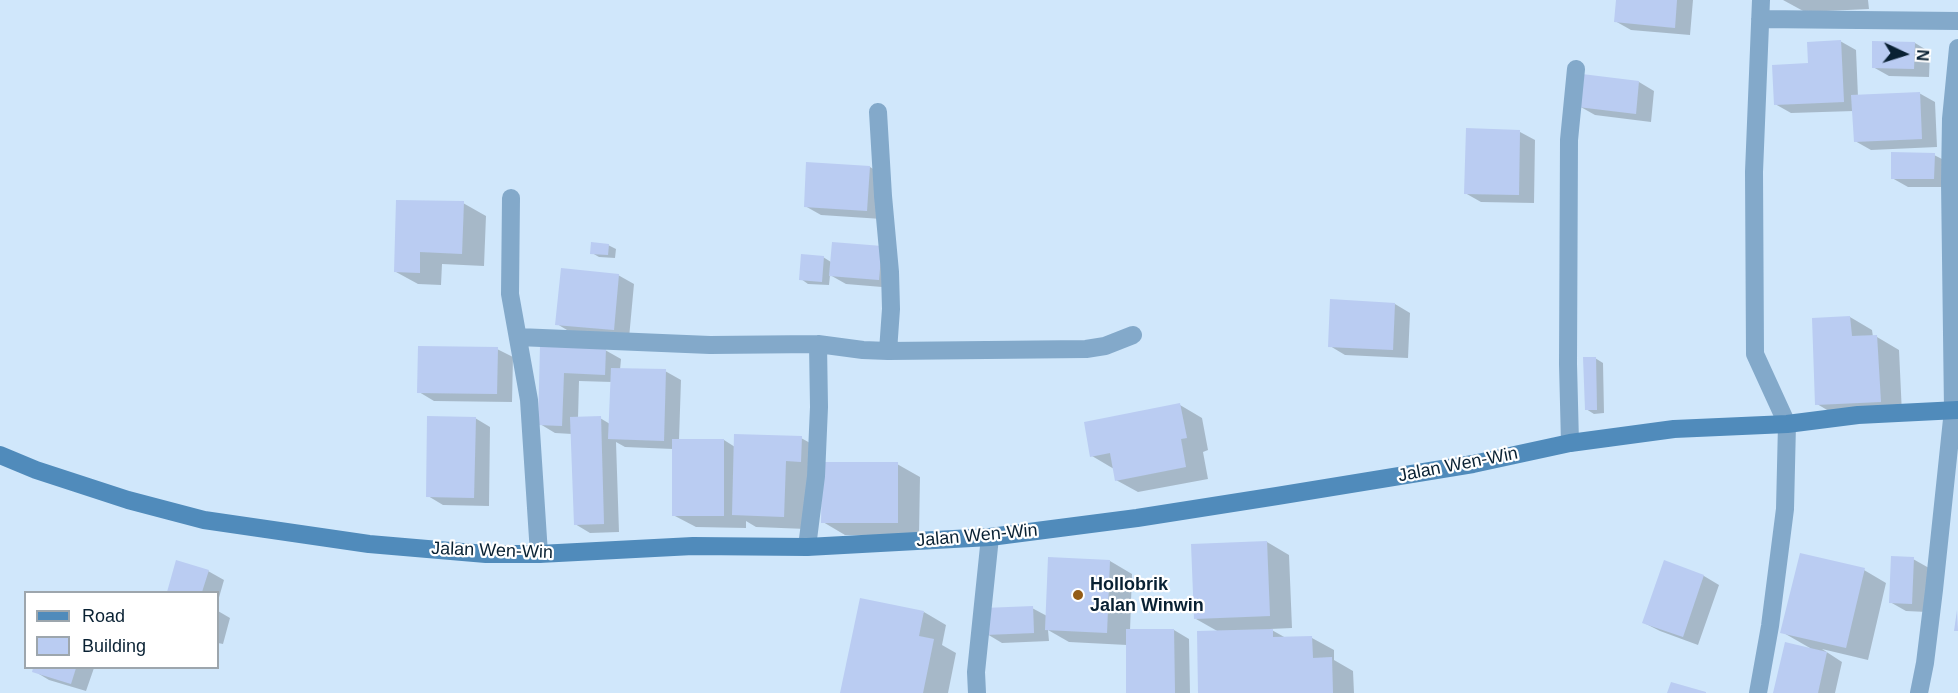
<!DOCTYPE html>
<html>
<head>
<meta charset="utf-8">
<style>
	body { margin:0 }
	#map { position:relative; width:1958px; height:693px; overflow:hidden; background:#d0e7fb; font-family:Arial,sans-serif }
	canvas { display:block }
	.legend { position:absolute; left:24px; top:591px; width:195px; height:78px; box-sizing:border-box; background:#fff; border:2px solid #9da6ad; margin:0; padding:8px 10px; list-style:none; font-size:18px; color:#092133 }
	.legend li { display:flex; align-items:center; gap:12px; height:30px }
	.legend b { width:30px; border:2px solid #9da6ad }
	.north { position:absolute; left:1874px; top:24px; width:60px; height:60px; -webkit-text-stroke:4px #fff; paint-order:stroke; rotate:94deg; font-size:16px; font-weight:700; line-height:24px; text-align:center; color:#092133 }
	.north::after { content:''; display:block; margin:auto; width:21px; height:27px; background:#092133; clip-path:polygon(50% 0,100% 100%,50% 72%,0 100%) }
</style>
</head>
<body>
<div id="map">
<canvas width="1958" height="693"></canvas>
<ul class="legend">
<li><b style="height:8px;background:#508bbb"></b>Road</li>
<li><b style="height:16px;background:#baccf2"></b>Building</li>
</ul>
<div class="north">N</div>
</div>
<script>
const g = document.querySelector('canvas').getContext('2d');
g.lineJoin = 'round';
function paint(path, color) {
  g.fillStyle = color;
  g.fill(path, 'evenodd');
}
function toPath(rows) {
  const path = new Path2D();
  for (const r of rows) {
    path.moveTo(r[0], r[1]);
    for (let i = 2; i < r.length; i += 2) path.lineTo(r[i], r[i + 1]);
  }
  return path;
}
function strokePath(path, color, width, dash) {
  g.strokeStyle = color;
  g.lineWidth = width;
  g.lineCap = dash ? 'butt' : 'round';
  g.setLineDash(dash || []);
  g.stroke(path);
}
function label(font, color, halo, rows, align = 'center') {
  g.font = font + ' Arial,sans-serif';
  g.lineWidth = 4.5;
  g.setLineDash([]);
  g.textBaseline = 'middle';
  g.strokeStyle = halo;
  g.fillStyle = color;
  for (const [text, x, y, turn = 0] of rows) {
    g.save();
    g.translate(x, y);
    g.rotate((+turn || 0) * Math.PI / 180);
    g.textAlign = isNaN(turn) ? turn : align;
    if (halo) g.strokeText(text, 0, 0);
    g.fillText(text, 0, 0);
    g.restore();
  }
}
paint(toPath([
	[1617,0,1693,0,1690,35,1631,30,1615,21],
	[1783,0,1868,0,1869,9,1805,12],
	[1840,41,1856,50,1858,97,1919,93,1935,102,1937,147,1871,150,1855,141,1854,111,1791,113,1775,104],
	[1915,43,1930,52,1929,77,1889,76,1873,67],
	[1639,82,1654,91,1651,122,1595,115,1579,106],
	[1520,132,1535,140,1534,203,1481,202,1465,193],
	[1934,155,1950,163,1949,187,1908,187,1892,178],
	[870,167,885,176,882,219,821,215,805,206],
	[463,203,486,216,484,266,442,264,441,285,418,284,396,272],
	[608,245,616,249,615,258,599,257,592,253],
	[882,248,894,288,846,284,830,275,829,285,808,284,801,279,823,257,831,262],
	[618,275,634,284,629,338,572,333,557,324],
	[1395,304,1410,313,1408,358,1345,355,1330,346],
	[1850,317,1872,330,1873,337,1877,337,1899,350,1902,414,1839,417,1817,404],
	[542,347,605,350,621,359,620,370,665,371,681,380,679,440,724,440,735,447,801,438,823,450,823,464,897,464,920,477,919,535,845,535,823,522,823,474,806,529,756,527,746,521,746,528,696,527,673,515,673,449,625,447,616,442,619,532,590,533,575,524,572,434,555,433,540,424],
	[579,381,612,382,610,424,600,418,578,418],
	[497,349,513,357,512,402,434,401,419,392],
	[1595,358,1603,363,1604,413,1594,414,1586,409],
	[1180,405,1202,418,1208,450,1203,452,1208,479,1138,492,1116,480,1114,469,1092,456],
	[475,418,490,427,489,506,443,505,428,496],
	[1267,542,1289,555,1292,628,1270,629,1286,638,1312,638,1334,650,1334,660,1353,671,1354,693,1200,693,1219,632,1196,619],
	[1913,559,1929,568,1927,612,1906,611,1890,602],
	[1110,561,1132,574,1130,631,1174,630,1189,639,1190,693,1128,693,1127,645,1069,642,1048,630,1049,641,1002,643,987,634,1032,608,1047,616],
	[177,562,208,571,224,580,218,601,218,592,168,592],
	[1665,562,1704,576,1719,585,1698,645,1660,631,1644,623],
	[1864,570,1886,583,1868,660,1822,649,1842,662,1835,693,1775,693,1810,648,1782,632],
	[218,611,230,618,223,644,218,643],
	[924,612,946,625,942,645,956,653,948,693,842,693],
	[35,668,94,668,86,691,49,680,34,671]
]), '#0003');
paint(toPath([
	[1616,0,1677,0,1675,28,1614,22],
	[1841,40,1844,102,1774,105,1772,65,1808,63,1807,42],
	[1872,41,1915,42,1914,69,1872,68],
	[1582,74,1639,81,1636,114,1578,107],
	[1920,92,1922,139,1854,142,1851,95],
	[1466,128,1520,130,1519,195,1464,194],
	[1891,152,1935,153,1934,179,1891,179],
	[806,162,870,166,867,211,804,207],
	[396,200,464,201,462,254,420,252,420,273,394,272],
	[591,242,609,244,608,255,590,254],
	[832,242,882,246,879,280,829,276],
	[801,254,824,256,822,282,799,280],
	[561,268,619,274,614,330,555,325],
	[1330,299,1395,303,1393,350,1328,347],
	[1850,316,1852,336,1877,335,1881,402,1815,405,1812,318],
	[418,346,498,347,497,394,417,393],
	[540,346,606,348,605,375,564,373,562,426,538,425],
	[1583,357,1596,357,1597,410,1585,410],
	[611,368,666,369,664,441,608,439],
	[1180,403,1187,438,1181,439,1186,467,1115,481,1110,453,1090,457,1084,422],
	[427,416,476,417,474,498,426,497],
	[601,416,604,524,574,525,570,417],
	[734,434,802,436,801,462,786,461,784,517,732,515],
	[672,439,724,439,724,516,672,516],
	[822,462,898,462,898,523,821,523],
	[1267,541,1270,616,1194,619,1191,544],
	[1800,553,1865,568,1846,648,1780,633],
	[1891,556,1914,557,1912,604,1889,603],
	[1048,557,1110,560,1107,633,1045,630],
	[176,560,209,570,202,592,167,592],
	[1664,560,1704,575,1683,637,1642,623],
	[860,598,924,611,919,636,934,639,923,693,840,693],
	[1033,606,1034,633,985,635,984,608],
	[1957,610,1958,631,1954,631],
	[1126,629,1174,629,1175,693,1126,693],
	[1273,629,1273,637,1312,636,1313,658,1332,657,1333,693,1198,693,1197,631],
	[1785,642,1827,652,1818,693,1773,693],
	[33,668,76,668,71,684,32,672],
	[1671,682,1706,692,1706,693,1667,693]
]), '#baccf2');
strokePath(toPath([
	[1760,19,1958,21],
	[511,198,510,294,529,400,539,554],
	[518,337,710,345,818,344],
	[888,351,1086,349,1105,346,1133,335],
	[1570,443,1568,364,1569,140,1576,69],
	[807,547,816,476,819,407,818,344,863,350,888,351,891,309,890,272,883,196,878,112],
	[977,693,976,672,990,537],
	[1758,693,1770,626,1785,509,1787,424,1755,354,1754,172,1761,0],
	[1919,693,1925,663,1934,590,1953,410,1950,182,1951,119,1958,48]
]), '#83a9ca', 18);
strokePath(toPath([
	[0,455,36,470,128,500,204,520,369,544,486,554,539,554,693,546,807,547,990,537,1137,518,1277,496,1473,464,1570,443,1674,429,1787,424,1858,415,1958,410]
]), '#508bbb', 18);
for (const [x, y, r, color] of [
	[1078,595,6,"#945c17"]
]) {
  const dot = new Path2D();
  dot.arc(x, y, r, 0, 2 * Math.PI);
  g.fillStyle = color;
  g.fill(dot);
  strokePath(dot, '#fff', 2);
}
label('18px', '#092133', '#fff', [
	["Jalan Wen-Win",1458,465,-11],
	["Jalan Wen-Win",977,536,-5],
	["Jalan Wen-Win",492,551,2]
]);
label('bold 18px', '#092133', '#fff', [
	["Hollobrik",1090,585],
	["Jalan Winwin",1090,606]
], 'left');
</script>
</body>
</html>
